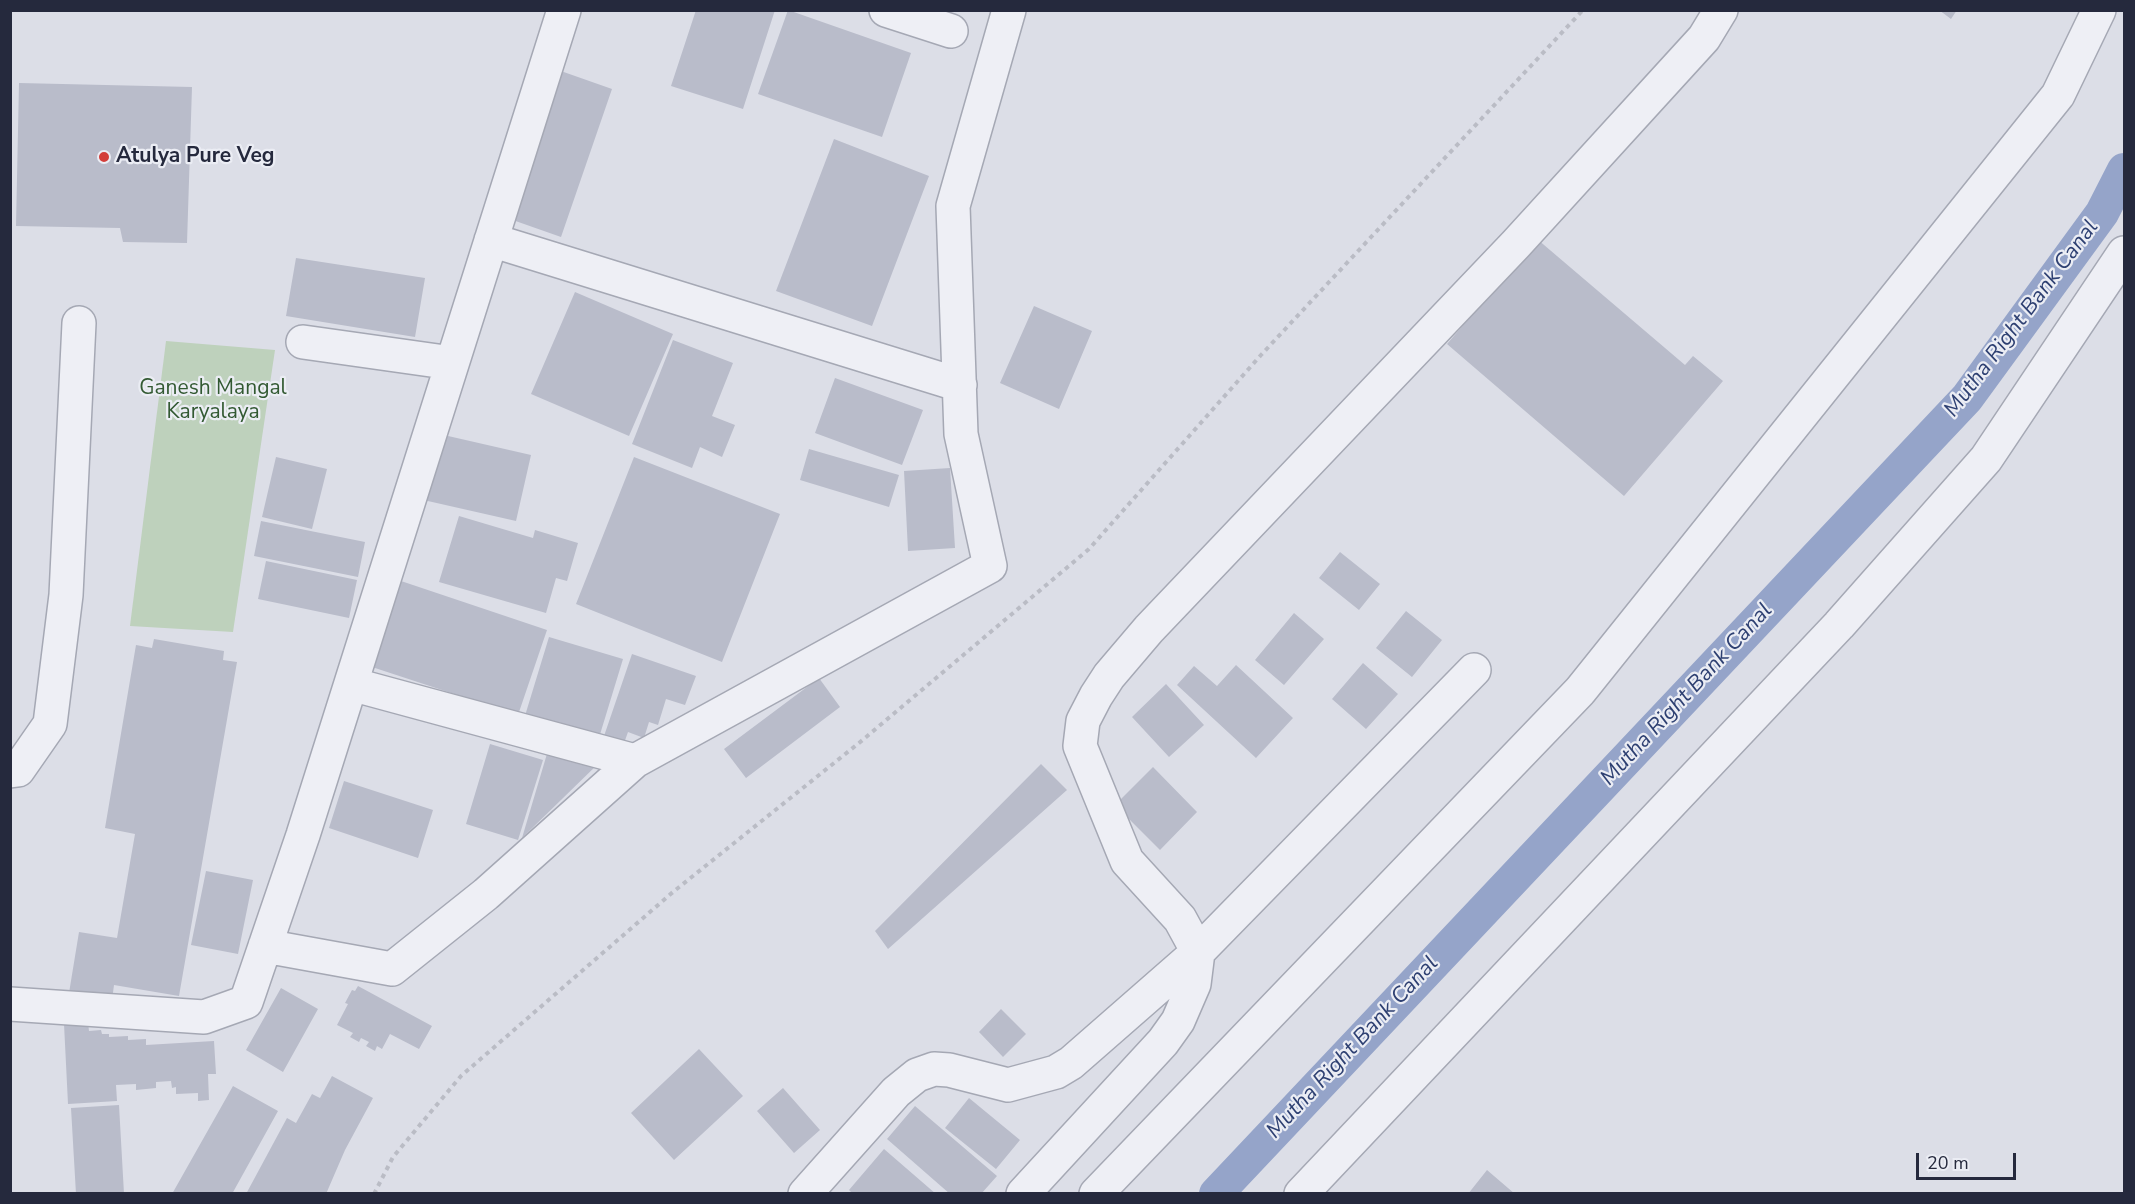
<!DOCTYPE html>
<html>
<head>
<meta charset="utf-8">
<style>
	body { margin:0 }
	#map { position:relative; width:2135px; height:1204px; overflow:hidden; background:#dcdee7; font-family:"Nunito Sans",sans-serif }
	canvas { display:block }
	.frame { position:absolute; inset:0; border:12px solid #25293d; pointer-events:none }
	.scale { position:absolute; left:1916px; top:1153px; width:100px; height:27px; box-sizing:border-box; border:3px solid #25293d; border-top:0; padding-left:8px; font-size:18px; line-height:21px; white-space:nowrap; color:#25293d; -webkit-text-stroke:4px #ebedf4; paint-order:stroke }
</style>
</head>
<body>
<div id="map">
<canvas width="2135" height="1204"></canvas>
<div class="frame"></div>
<div class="scale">20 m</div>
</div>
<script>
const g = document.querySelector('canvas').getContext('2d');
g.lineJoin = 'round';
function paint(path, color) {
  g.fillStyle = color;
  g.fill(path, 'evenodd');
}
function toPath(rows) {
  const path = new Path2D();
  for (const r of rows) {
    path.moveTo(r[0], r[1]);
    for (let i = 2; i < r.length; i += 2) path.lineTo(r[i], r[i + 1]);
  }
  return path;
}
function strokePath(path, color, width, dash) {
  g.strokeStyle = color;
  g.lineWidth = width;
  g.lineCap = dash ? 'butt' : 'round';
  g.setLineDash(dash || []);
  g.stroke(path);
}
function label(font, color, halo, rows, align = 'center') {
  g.font = font + ' "Nunito Sans",sans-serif';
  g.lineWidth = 4.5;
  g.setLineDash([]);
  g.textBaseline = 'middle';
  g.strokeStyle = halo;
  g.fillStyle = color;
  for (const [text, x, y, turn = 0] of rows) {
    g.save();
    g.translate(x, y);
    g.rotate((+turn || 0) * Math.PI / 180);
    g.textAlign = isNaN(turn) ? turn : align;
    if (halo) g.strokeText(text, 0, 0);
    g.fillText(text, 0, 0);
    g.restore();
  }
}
paint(toPath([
	[166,341,275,350,233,632,130,626]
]), '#bed1bc');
strokePath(toPath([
	[1216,1194,1967,398,2102,213,2124,170]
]), '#95a4c9', 34);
paint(toPath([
	[696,10,775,10,743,109,671,86],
	[788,10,911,53,882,137,758,94],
	[1939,10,1957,10,1951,19],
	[558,70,612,89,561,237,507,218],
	[19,83,192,87,187,243,123,242,120,228,16,226],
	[834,139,929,176,872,326,776,291],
	[1537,239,1685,365,1693,356,1723,381,1624,496,1447,344],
	[296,258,425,278,415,337,286,316],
	[575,292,673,334,629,436,531,394],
	[1034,306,1092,331,1059,409,1000,383],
	[673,340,733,363,712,416,735,425,722,457,700,447,692,468,632,444],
	[835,378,923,410,902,465,815,433],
	[435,433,531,455,516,521,419,499],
	[809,449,899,475,889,507,800,480],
	[276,457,327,469,312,529,262,517],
	[634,457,780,514,722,662,576,604],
	[950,468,955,548,908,551,904,471],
	[459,516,533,538,535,530,578,543,567,581,556,578,546,613,439,582],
	[261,521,365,542,358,577,254,556],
	[1340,552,1380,584,1359,610,1319,578],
	[266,561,357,580,349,618,258,599],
	[401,581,547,630,518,715,372,667],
	[1406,611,1442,640,1412,677,1376,648],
	[1294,613,1324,639,1284,685,1255,660],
	[549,637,623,659,598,741,524,719],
	[154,639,224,651,223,660,237,662,179,996,114,985,112,1000,69,993,79,932,117,938,135,834,105,828,136,645,152,648],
	[632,654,696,676,685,705,666,699,658,725,649,722,644,738,628,732,623,746,603,739],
	[1363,663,1398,694,1366,729,1332,699],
	[1236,665,1293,718,1256,758,1177,685,1194,666,1217,686],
	[819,678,840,707,746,778,724,749],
	[1166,684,1204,725,1169,757,1132,717],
	[490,744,543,760,518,840,466,824],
	[549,747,600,762,522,838],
	[1041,764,1067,790,888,949,875,931],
	[1153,767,1197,812,1160,850,1115,805],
	[344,781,433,810,418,858,329,828],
	[206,871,253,880,238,954,191,945],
	[358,986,432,1026,419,1049,390,1034,382,1049,377,1046,375,1051,366,1046,369,1042,361,1038,359,1042,350,1037,353,1033,337,1025,348,1004,345,1003,352,990,355,991],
	[281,988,318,1009,283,1072,246,1050],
	[1001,1009,1026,1034,1003,1057,979,1032],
	[88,1023,89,1031,101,1030,102,1034,109,1034,109,1037,128,1036,128,1040,146,1039,146,1045,214,1041,216,1074,208,1074,209,1100,198,1101,198,1093,176,1094,176,1087,172,1088,171,1081,156,1082,156,1088,136,1090,136,1084,116,1085,117,1101,68,1104,64,1024],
	[699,1049,743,1096,674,1160,631,1113],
	[332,1076,373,1098,345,1150,326,1194,246,1194,287,1118,296,1123,312,1094,320,1098],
	[233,1086,278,1111,232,1194,172,1194],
	[783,1088,820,1130,794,1153,757,1111],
	[969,1098,1020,1140,996,1169,945,1128],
	[119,1105,124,1194,76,1194,71,1108],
	[915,1106,997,1176,981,1194,950,1194,887,1139],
	[884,1149,936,1194,853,1194,849,1190],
	[1487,1170,1515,1194,1468,1194]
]), '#b9bcca');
const minor = toPath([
	[886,10,951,31],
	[491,240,960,385],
	[303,342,452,363],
	[351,684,635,761,990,566,961,434,953,206,1009,10],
	[10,771,18,770,50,724,66,595,79,323],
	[265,946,392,969,486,894,635,761],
	[10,1004,204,1017,246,1002,303,835,564,10],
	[805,1194,896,1092,917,1075,934,1069,949,1070,1008,1085,1056,1072,1071,1063,1198,952,1474,670],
	[1023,1194,1163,1042,1178,1021,1194,984,1198,952,1180,919,1127,861,1080,746,1083,721,1096,696,1109,676,1149,629,1516,244,1704,38,1721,10],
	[1096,1194,1580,691,2058,95,2099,10],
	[1301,1194,1839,625,1986,459,2124,253]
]);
strokePath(minor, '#a5a8b4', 36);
strokePath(toPath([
	[374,1194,393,1157,461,1076,673,892,859,743,1089,549,1261,355,1583,10]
]), '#babcc5', 4, [4.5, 4.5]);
strokePath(minor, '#eeeff5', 33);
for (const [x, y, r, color] of [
	[104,157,6,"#d33e3a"]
]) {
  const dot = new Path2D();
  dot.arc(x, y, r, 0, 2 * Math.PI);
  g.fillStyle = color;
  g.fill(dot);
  strokePath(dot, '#ebedf4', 2);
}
label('bold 21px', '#25293d', '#ebedf4', [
	["Atulya Pure Veg",116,157]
], 'left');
label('21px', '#325932', '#ebedf4', [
	["Ganesh Mangal",213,389],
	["Karyalaya",213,413]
]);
label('italic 22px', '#2e4072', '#ebedf4', [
	["Mutha Right Bank Canal",2022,319,-53],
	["Mutha Right Bank Canal",1687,695,-47],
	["Mutha Right Bank Canal",1353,1048,-47]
]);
</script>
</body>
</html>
